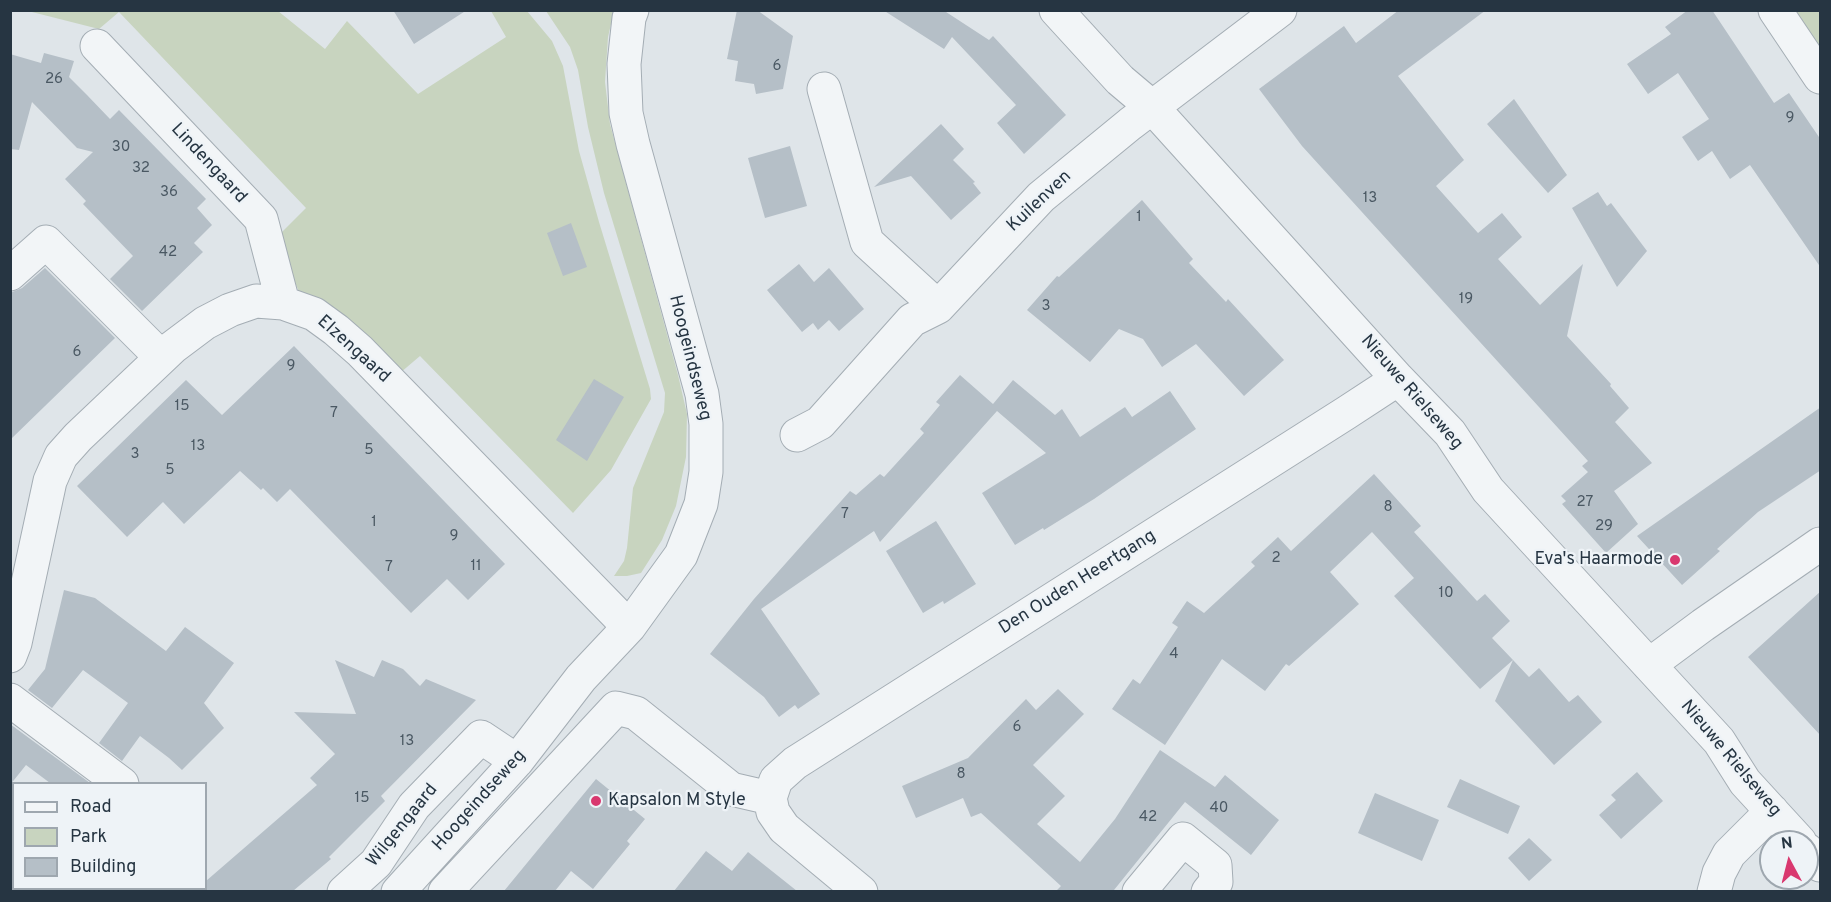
<!DOCTYPE html>
<html>
<head>
<meta charset="utf-8">
<style>
	body { margin:0 }
	#map { position:relative; width:1831px; height:902px; overflow:hidden; background:#dfe5e9; font-family:Overpass,sans-serif }
	canvas { display:block }
	.frame { position:absolute; inset:0; border:12px solid #263542; pointer-events:none }
	.legend { position:absolute; left:12px; top:782px; width:195px; height:108px; box-sizing:border-box; background:#eef3f7; border:2px solid #9ea7af; margin:0; padding:8px 10px; list-style:none; font-size:18px; color:#263542 }
	.legend li { display:flex; align-items:center; gap:12px; height:30px }
	.legend b { width:30px; border:2px solid #9ea7af }
	.north { position:absolute; left:1759px; top:830px; width:60px; height:60px; box-sizing:border-box; background:#eef3f7; border:2px solid #9ea7af; border-radius:50%; rotate:353deg; font-size:16px; font-weight:700; line-height:24px; text-align:center; color:#263542 }
	.north::after { content:''; display:block; margin:auto; width:21px; height:27px; background:#d9386f; clip-path:polygon(50% 0,100% 100%,50% 72%,0 100%) }
</style>
</head>
<body>
<div id="map">
<canvas width="1831" height="902"></canvas>
<div class="frame"></div>
<ul class="legend">
<li><b style="height:8px;background:#f2f5f7"></b>Road</li>
<li><b style="height:16px;background:#c8d4bf"></b>Park</li>
<li><b style="height:16px;background:#b5bfc7"></b>Building</li>
</ul>
<div class="north">N</div>
</div>
<script>
const g = document.querySelector('canvas').getContext('2d');
g.lineJoin = 'round';
function paint(path, color) {
  g.fillStyle = color;
  g.fill(path, 'evenodd');
}
function toPath(rows) {
  const path = new Path2D();
  for (const r of rows) {
    path.moveTo(r[0], r[1]);
    for (let i = 2; i < r.length; i += 2) path.lineTo(r[i], r[i + 1]);
  }
  return path;
}
function strokePath(path, color, width, dash) {
  g.strokeStyle = color;
  g.lineWidth = width;
  g.lineCap = dash ? 'butt' : 'round';
  g.setLineDash(dash || []);
  g.stroke(path);
}
function label(font, color, halo, rows, align = 'center') {
  g.font = font + ' Overpass,sans-serif';
  g.lineWidth = 4.5;
  g.setLineDash([]);
  g.textBaseline = 'middle';
  g.strokeStyle = halo;
  g.fillStyle = color;
  for (const [text, x, y, turn = 0] of rows) {
    g.save();
    g.translate(x, y);
    g.rotate((+turn || 0) * Math.PI / 180);
    g.textAlign = isNaN(turn) ? turn : align;
    if (halo) g.strokeText(text, 0, 0);
    g.fillText(text, 0, 0);
    g.restore();
  }
}
paint(toPath([
	[28,11,278,11,325,49,347,21,418,94,506,37,491,11,527,11,552,41,563,66,579,151,599,222,650,389,651,399,611,470,573,513,420,356,400,373,300,294,276,238,306,208,119,12,99,29],
	[546,11,614,11,608,37,605,82,610,124,678,375,687,414,686,457,676,506,662,540,641,573,627,576,614,576,624,561,627,548,633,488,664,412,665,393,604,193,588,127,578,70,570,47],
	[1790,11,1820,11,1820,55]
]), '#c8d4bf');
paint(toPath([
	[393,10,467,10,414,44],
	[737,10,757,10,793,36,783,89,756,94,754,84,735,81,738,61,727,59],
	[883,10,943,10,989,40,993,36,1066,115,1024,154,997,123,1016,105,952,37,944,49],
	[1399,10,1486,10,1398,76,1464,160,1436,186,1478,233,1502,213,1522,237,1498,259,1540,305,1583,264,1567,336,1611,384,1610,386,1629,408,1615,422,1652,463,1614,491,1638,524,1606,553,1562,504,1566,501,1561,496,1588,472,1582,466,1588,461,1302,146,1259,89,1344,26,1356,43],
	[1688,10,1712,10,1774,103,1789,93,1821,140,1821,268,1750,165,1730,179,1712,151,1698,161,1682,137,1709,119,1678,73,1648,94,1627,64,1671,34,1665,27],
	[44,53,74,61,69,77,87,95,110,119,119,110,206,199,197,208,212,225,194,243,203,252,142,311,110,279,133,256,83,204,86,201,65,179,93,152,77,148,32,102,19,150,10,149,10,54,41,63],
	[1514,99,1567,175,1548,193,1487,124],
	[941,124,964,149,953,160,975,182,973,183,981,193,951,220,911,176,874,187],
	[790,146,807,206,765,218,748,158],
	[1598,192,1607,206,1611,203,1647,251,1617,287,1572,208],
	[1142,200,1193,259,1189,263,1226,302,1228,299,1284,360,1244,396,1196,344,1162,367,1143,339,1119,329,1090,362,1027,310,1057,276,1059,277],
	[571,223,587,267,563,276,547,233],
	[799,264,814,282,829,268,864,309,839,331,829,320,818,330,813,323,802,332,767,290],
	[45,268,115,338,10,440,10,293,22,288],
	[294,346,505,564,468,600,447,579,411,613,290,489,277,502,263,488,261,490,240,471,184,524,163,502,127,537,77,486,186,380,222,415],
	[960,375,993,404,1013,380,1055,415,1062,409,1080,437,1125,407,1132,417,1170,391,1196,429,1094,499,1044,530,1043,528,1015,545,982,493,1046,453,997,411,880,542,874,531,761,609,820,694,798,709,795,705,779,717,764,697,710,654,754,599,850,491,856,495,880,474,884,477,924,433,920,429,940,405,936,402],
	[594,379,624,397,587,461,556,440],
	[1821,407,1821,470,1758,512,1717,549,1720,551,1682,585,1637,536],
	[1374,474,1421,526,1414,532,1477,601,1485,594,1510,621,1492,638,1513,660,1480,689,1394,596,1414,578,1372,532,1330,572,1359,604,1289,666,1286,664,1265,691,1222,659,1165,745,1112,709,1133,679,1140,684,1178,627,1172,623,1187,601,1204,613,1255,566,1251,562,1278,537,1291,551],
	[936,521,976,584,944,604,943,601,923,613,886,551],
	[64,590,95,598,166,651,185,627,234,663,204,703,224,728,182,770,169,758,140,736,122,761,99,743,128,703,83,670,52,708,28,690,45,669],
	[1821,591,1821,736,1748,657],
	[335,660,374,677,382,660,403,669,420,686,426,679,476,700,381,796,385,801,329,857,331,859,293,891,194,891,197,888,206,888,206,881,317,785,310,778,335,754,294,712,356,714],
	[1513,660,1529,677,1539,668,1569,702,1578,695,1602,722,1554,765,1495,701],
	[1058,689,1084,714,1033,765,1065,796,1037,824,1080,862,1115,819,1160,750,1215,787,1225,775,1279,820,1251,855,1185,802,1114,890,1115,891,1056,891,1061,886,981,813,971,817,963,798,916,818,902,786,968,758,1026,699,1036,710],
	[10,724,90,783,50,783,26,765,10,785],
	[1637,772,1663,801,1621,839,1599,815,1616,800,1611,795],
	[596,779,645,819,627,841,630,844,593,889,571,871,555,891,504,891],
	[1460,779,1520,806,1508,834,1447,807],
	[1375,793,1439,820,1422,861,1358,833],
	[1529,838,1552,860,1529,881,1508,858],
	[706,851,732,871,748,852,797,891,674,891]
]), '#b5bfc7');
const minor = toPath([
	[1056,10,1120,80,1152,107,1398,379,1450,433,1488,490,1719,741,1745,782,1800,842],
	[1775,10,1820,77],
	[97,46,261,219,283,303],
	[824,89,867,242,938,307],
	[10,274,46,242,161,357],
	[797,435,820,423,912,320,938,307,1041,197,1130,124,1280,10],
	[10,656,15,643,50,481,61,456,78,437,173,347,205,323,230,310,256,301,283,303,314,314,336,330,360,351,629,627],
	[1649,665,1703,625,1820,544],
	[10,700,122,784],
	[770,798,776,780,795,763,1346,413,1398,379],
	[770,798,773,812,784,828,861,892],
	[1807,850,1820,865],
	[53,892,56,888],
	[344,892,376,863,414,806,481,737,517,761],
	[398,892,517,761,581,678,629,627,681,555,701,504,706,472,706,424,702,394,633,144,626,113,624,64,629,18,632,10],
	[445,892,616,708,636,713,731,789,770,798],
	[1139,892,1183,839,1215,865,1216,882,1208,892],
	[1714,892,1719,873,1729,854,1772,811]
]);
strokePath(minor, '#a4adb4', 35);
strokePath(minor, '#f2f5f7', 33);
for (const [x, y, r, color] of [
	[1675,560,6,"#d9386f"],
	[596,801,6,"#d9386f"]
]) {
  const dot = new Path2D();
  dot.arc(x, y, r, 0, 2 * Math.PI);
  g.fillStyle = color;
  g.fill(dot);
  strokePath(dot, '#eef3f7', 2);
}
label('15px', '#4a5863', null, [
	["6",777,67],
	["26",54,80],
	["9",1790,119],
	["30",121,148],
	["32",141,169],
	["36",169,193],
	["13",1370,199],
	["1",1139,218],
	["42",168,253],
	["19",1466,300],
	["3",1046,307],
	["6",77,353],
	["9",291,367],
	["15",182,407],
	["7",334,414],
	["13",198,447],
	["5",369,451],
	["3",135,455],
	["5",170,471],
	["27",1585,503],
	["8",1388,508],
	["7",845,515],
	["1",374,523],
	["29",1604,527],
	["9",454,537],
	["2",1276,559],
	["11",476,567],
	["7",389,568],
	["10",1446,594],
	["4",1174,655],
	["6",1017,728],
	["13",407,742],
	["8",961,775],
	["15",362,799],
	["40",1219,809],
	["42",1148,818]
]);
label('18px', '#263542', '#eef3f7', [
	["Lindengaard",208,164,47],
	["Kuilenven",1040,202,-43],
	["Elzengaard",353,350,42],
	["Hoogeindseweg",689,358,76],
	["Nieuwe Rielseweg",1411,393,49],
	["Den Ouden Heertgang",1078,583,-32],
	["Nieuwe Rielseweg",1730,759,50],
	["Hoogeindseweg",480,801,-48],
	["Wilgengaard",403,826,-51]
]);
label('18px', '#263542', '#eef3f7', [
	["Eva's Haarmode",1663,560],
	["Kapsalon M Style",608,801,"left"]
], 'right');
</script>
</body>
</html>
